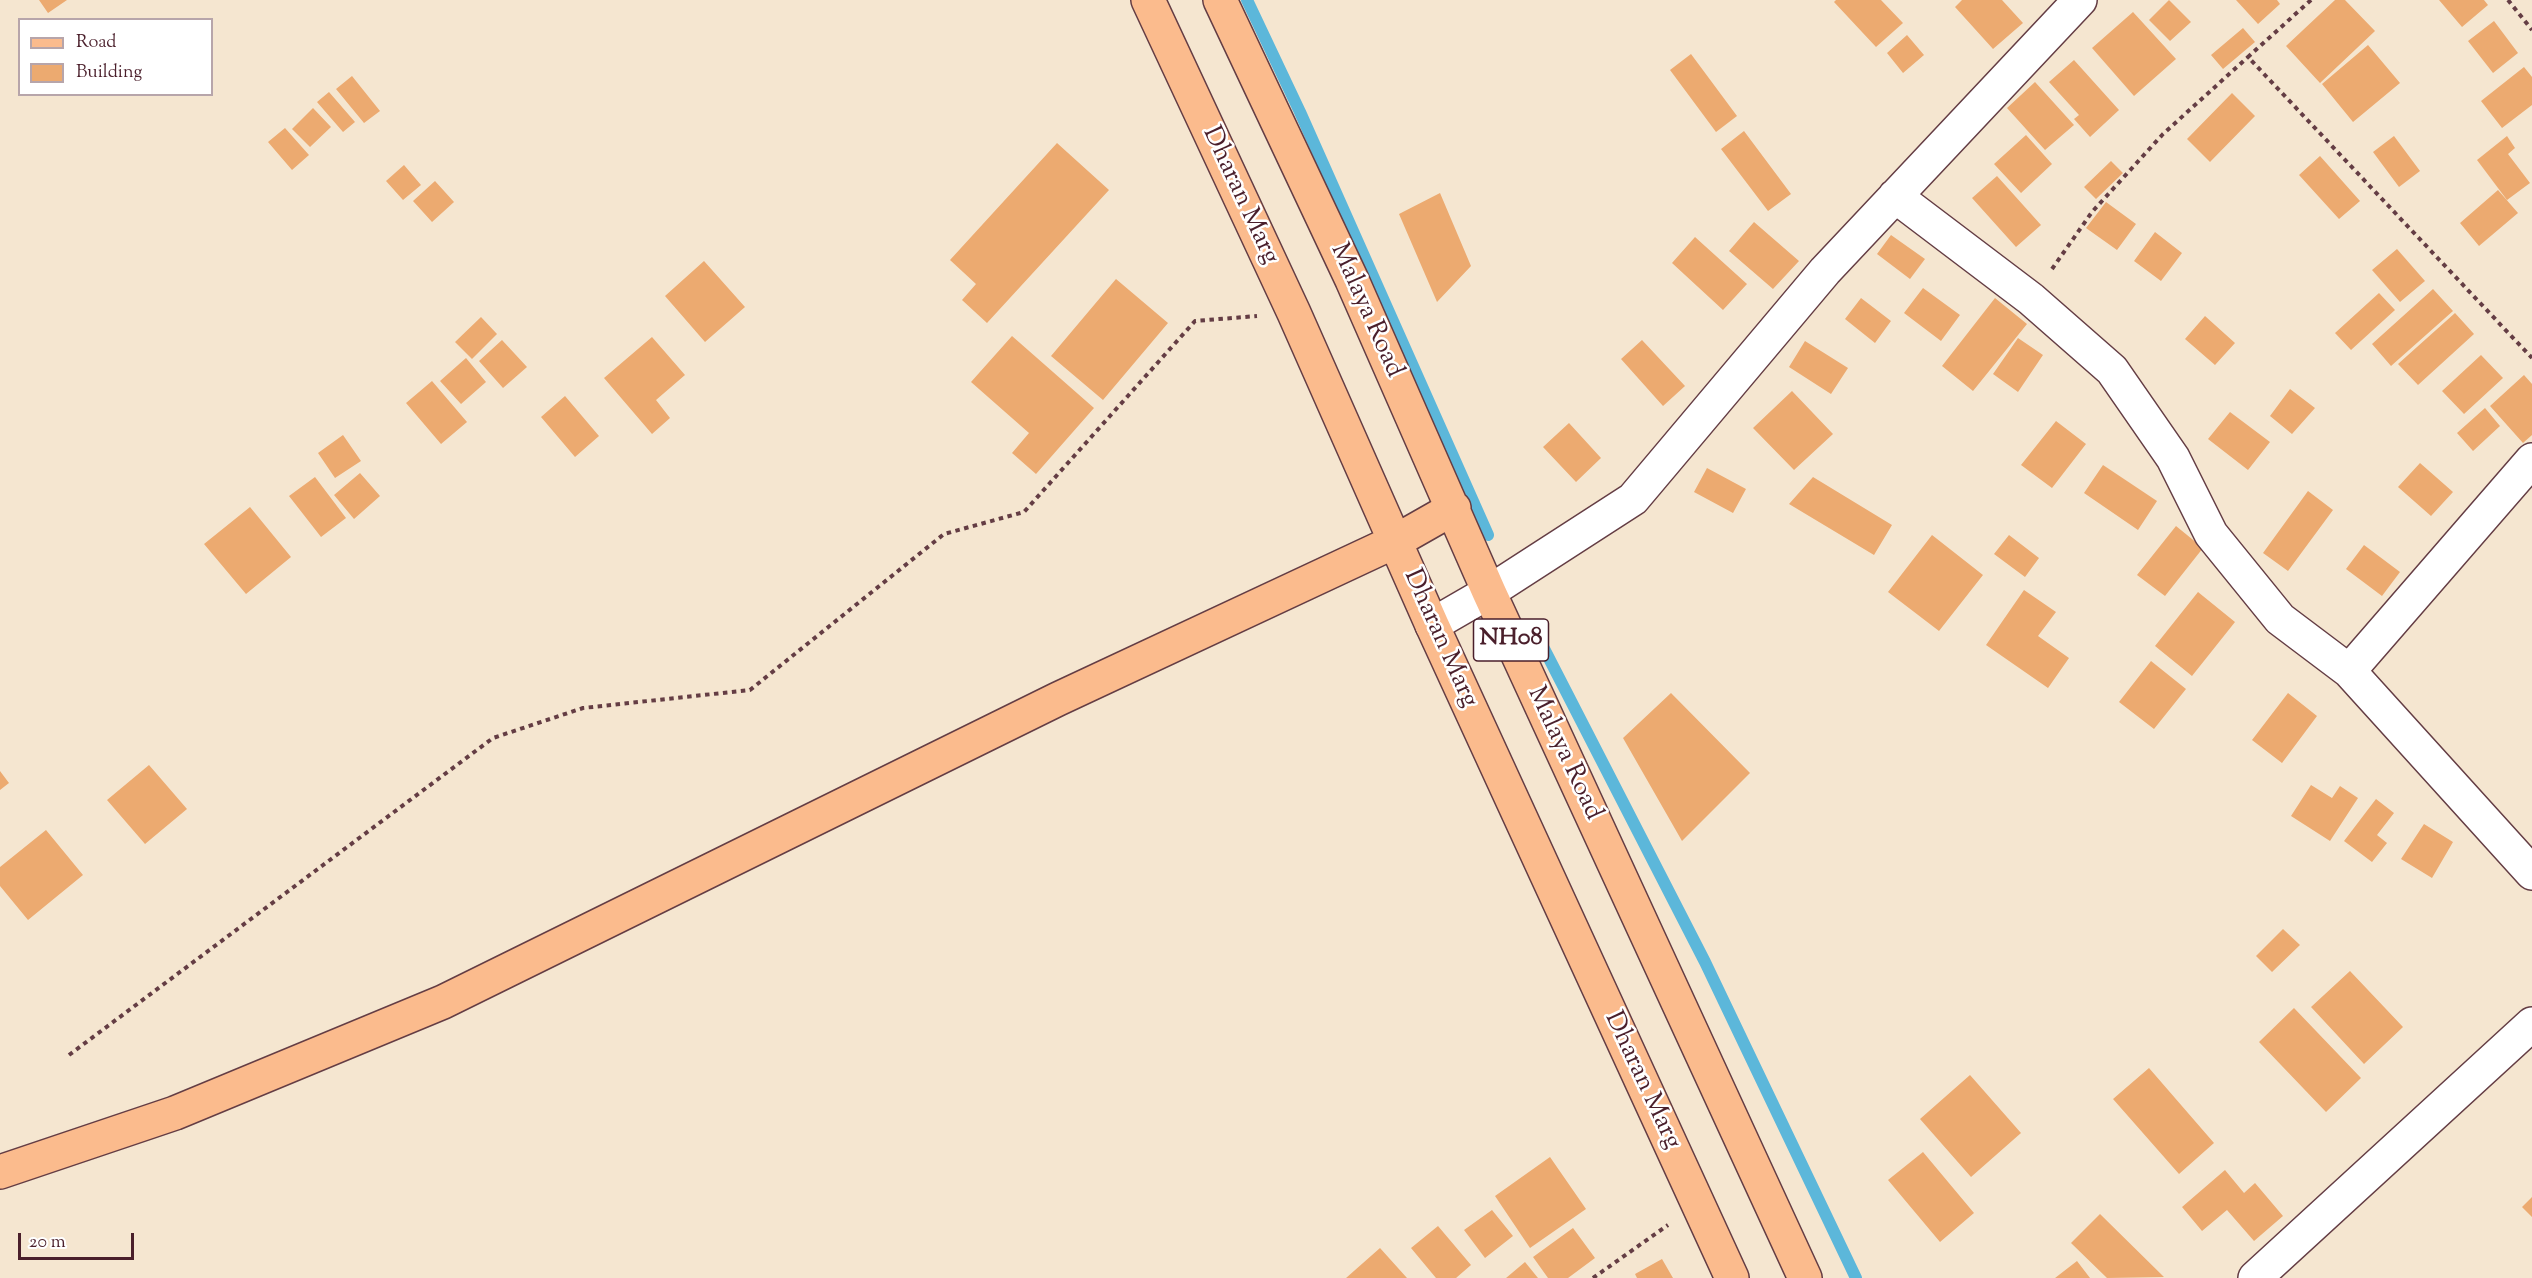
<!DOCTYPE html>
<html>
<head>
<meta charset="utf-8">
<style>
	body { margin:0 }
	#map { position:relative; width:2532px; height:1278px; overflow:hidden; background:#f5e6d0; font-family:"Sorts Mill Goudy",serif }
	canvas { display:block }
	.legend { position:absolute; left:18px; top:18px; width:195px; height:78px; box-sizing:border-box; background:#fff; border:2px solid #b7a5aa; margin:0; padding:8px 10px; list-style:none; font-size:18px; color:#4a1f2b }
	.legend li { display:flex; align-items:center; gap:12px; height:30px }
	.legend b { width:30px; border:2px solid #b7a5aa }
	.scale { position:absolute; left:18px; top:1233px; width:116px; height:27px; box-sizing:border-box; border:3px solid #4a1f2b; border-top:0; padding-left:8px; font-size:18px; line-height:21px; white-space:nowrap; color:#4a1f2b; -webkit-text-stroke:4px #fff; paint-order:stroke }
</style>
</head>
<body>
<div id="map">
<canvas width="2532" height="1278"></canvas>
<ul class="legend">
<li><b style="height:8px;background:#fbbb8d"></b>Road</li>
<li><b style="height:16px;background:#ecaa70"></b>Building</li>
</ul>
<div class="scale">20 m</div>
</div>
<script>
const g = document.querySelector('canvas').getContext('2d');
g.lineJoin = 'round';
function toPath(rows) {
  const path = new Path2D();
  for (const r of rows) {
    path.moveTo(r[0], r[1]);
    for (let i = 2; i < r.length; i += 2) path.lineTo(r[i], r[i + 1]);
  }
  return path;
}
function strokePath(path, color, width, dash) {
  g.strokeStyle = color;
  g.lineWidth = width;
  g.lineCap = dash ? 'butt' : 'round';
  g.setLineDash(dash || []);
  g.stroke(path);
}
function paint(path, color) {
  g.fillStyle = color;
  g.fill(path, 'evenodd');
}
function label(font, color, halo, rows, align = 'center') {
  g.font = font + ' "Sorts Mill Goudy",serif';
  g.lineWidth = 5;
  g.setLineDash([]);
  g.textBaseline = 'middle';
  g.strokeStyle = halo;
  g.fillStyle = color;
  for (const [text, x, y, turn = 0] of rows) {
    g.save();
    g.translate(x, y);
    g.rotate((+turn || 0) * Math.PI / 180);
    g.textAlign = isNaN(turn) ? turn : align;
    if (halo) g.strokeText(text, 0, 0);
    g.fillText(text, 0, 0);
    g.restore();
  }
}
strokePath(toPath([
	[1247,0,1300,112,1488,535],
	[1536,633,1705,962,1856,1278]
]), '#5cb7da', 12);
paint(toPath([
	[39,0,67,0,48,13],
	[1836,0,1881,0,1903,23,1876,47,1834,2],
	[1962,0,2002,0,2023,23,1993,49,1955,7],
	[2169,0,2191,22,2170,41,2149,20],
	[2236,0,2277,0,2280,4,2258,24],
	[2335,0,2345,0,2375,31,2320,83,2286,46],
	[2439,0,2484,0,2488,5,2462,27],
	[2133,12,2176,59,2134,96,2092,48],
	[2494,21,2518,53,2493,73,2468,41],
	[2243,28,2255,42,2223,69,2211,55],
	[1907,35,1924,55,1903,73,1887,53],
	[2368,45,2400,83,2353,122,2322,84],
	[1691,54,1737,116,1716,132,1670,70],
	[2074,60,2119,110,2090,137,2074,119,2079,115,2049,82],
	[2524,67,2532,77,2532,105,2502,128,2481,101],
	[352,76,380,111,364,123,336,89],
	[2035,82,2074,125,2045,150,2007,108],
	[329,92,355,122,343,132,317,102],
	[2232,93,2255,116,2210,162,2187,139],
	[313,108,331,127,310,147,292,129],
	[285,128,309,155,292,170,268,142],
	[1744,131,1791,194,1768,211,1721,149],
	[2026,135,2052,164,2021,193,1994,164],
	[2394,136,2420,171,2399,187,2373,152],
	[2507,136,2515,148,2508,154,2530,183,2507,200,2477,160],
	[1057,143,1109,190,987,323,962,300,976,284,950,260],
	[2320,156,2360,201,2339,219,2299,175],
	[2111,161,2123,173,2096,199,2084,187],
	[404,165,421,185,403,200,386,181],
	[1997,176,2041,225,2016,247,1972,198],
	[435,181,454,202,432,222,413,201],
	[2498,190,2518,213,2479,246,2460,223],
	[1440,193,1471,266,1437,302,1399,214],
	[2106,202,2136,224,2117,250,2086,228],
	[1754,222,1799,261,1773,289,1729,251],
	[2155,232,2182,253,2161,281,2134,261],
	[1891,235,1925,259,1910,279,1877,254],
	[1695,237,1747,284,1723,310,1672,263],
	[2397,249,2425,281,2400,302,2372,270],
	[704,261,745,307,705,342,665,296],
	[1116,279,1168,323,1103,400,1051,356],
	[1923,288,1960,315,1941,341,1904,313],
	[2433,289,2453,311,2391,366,2372,344],
	[2379,293,2395,310,2351,350,2335,333],
	[1861,298,1891,321,1875,343,1845,319],
	[1995,298,2027,324,1973,391,1942,366],
	[2455,313,2474,334,2418,385,2398,364],
	[2205,316,2235,343,2215,365,2185,339],
	[481,317,497,334,472,359,455,342],
	[1012,336,1094,408,1036,474,1012,453,1029,433,971,382],
	[652,337,685,375,656,400,670,418,652,434,604,378],
	[2018,338,2043,355,2018,392,1993,374],
	[502,340,527,367,503,388,479,361],
	[1642,340,1685,386,1663,406,1621,359],
	[1805,341,1848,368,1831,394,1789,367],
	[2481,355,2503,378,2464,414,2442,391],
	[466,358,486,382,461,404,440,381],
	[2524,375,2532,384,2532,435,2523,443,2490,406],
	[432,381,467,422,441,444,406,403],
	[2290,389,2315,408,2292,434,2270,416],
	[1792,391,1833,434,1794,470,1753,428],
	[565,396,599,436,575,457,541,417],
	[2485,408,2500,426,2473,451,2457,433],
	[2230,412,2270,442,2248,470,2208,439],
	[2056,421,2086,444,2052,488,2021,465],
	[1569,423,1601,458,1576,482,1543,447],
	[343,435,361,461,335,478,318,453],
	[2420,463,2453,492,2431,516,2398,487],
	[2103,465,2157,501,2138,530,2084,493],
	[1707,468,1746,489,1733,513,1694,492],
	[360,473,380,496,354,519,334,495],
	[315,477,346,518,321,537,289,496],
	[1813,477,1892,525,1874,555,1789,504],
	[2308,491,2333,510,2288,571,2263,553],
	[250,507,291,557,246,594,204,544],
	[2176,526,2203,548,2165,596,2137,575],
	[1932,535,1983,575,1939,631,1888,592],
	[2009,535,2039,558,2025,577,1994,554],
	[2364,545,2400,572,2382,596,2346,569],
	[2024,590,2056,612,2038,636,2069,658,2048,688,1986,645],
	[2198,592,2235,622,2192,676,2155,646],
	[2151,661,2186,689,2154,729,2119,702],
	[1671,693,1750,773,1682,841,1623,738],
	[2288,693,2317,716,2282,763,2252,740],
	[149,765,187,809,145,844,107,800],
	[0,771,9,783,0,790],
	[2311,785,2332,798,2340,786,2358,798,2330,841,2291,816],
	[2376,799,2394,813,2377,835,2387,843,2372,862,2344,841],
	[2424,824,2453,842,2432,878,2401,859],
	[46,830,83,875,28,920,0,886,0,867],
	[2283,929,2300,945,2272,972,2256,956],
	[2350,971,2403,1027,2364,1064,2311,1007],
	[2294,1008,2361,1078,2326,1112,2259,1042],
	[2149,1068,2214,1143,2179,1174,2113,1099],
	[1970,1075,2021,1133,1971,1177,1920,1119],
	[1923,1152,1974,1213,1940,1242,1888,1180],
	[1550,1157,1586,1209,1530,1248,1495,1196],
	[2225,1170,2244,1193,2255,1183,2283,1216,2254,1241,2227,1210,2202,1231,2182,1207],
	[2532,1197,2532,1217,2522,1207],
	[1492,1210,1513,1236,1485,1258,1464,1230],
	[2100,1214,2164,1277,2107,1278,2071,1243],
	[1438,1226,1471,1265,1456,1278,1436,1278,1411,1248],
	[1573,1228,1595,1258,1568,1278,1548,1278,1533,1257],
	[1380,1248,1407,1278,1346,1278],
	[1662,1259,1673,1278,1637,1278,1635,1274],
	[2077,1261,2090,1278,2055,1278],
	[1525,1262,1538,1278,1506,1278]
]), '#ecaa70');
const street = toPath([
	[1895,196,2031,299,2112,370,2173,458,2211,534,2280,619,2349,671,2532,460],
	[1432,625,1489,592,1633,499,1825,271,2080,0],
	[2349,671,2532,873],
	[2255,1278,2532,1024]
]);
const primary = toPath([
	[1148,0,1294,313,1432,625,1732,1278],
	[1220,0,1352,280,1489,592,1805,1278],
	[0,1172,175,1113,443,1002,1058,699,1396,541,1454,508]
]);
strokePath(street, '#643d44', 36);
strokePath(primary, '#643d44', 36);
strokePath(toPath([
	[2311,0,2248,57,2532,358],
	[2508,0,2532,30],
	[2052,269,2092,212,2163,134,2248,57],
	[69,1055,493,738,583,708,750,690,944,534,1024,512,1195,321,1257,316],
	[1593,1278,1668,1225]
]), '#643d44', 4, [4.5, 4.5]);
strokePath(street, '#fff', 33);
strokePath(primary, '#fbbb8d', 33);
for (const [x, y, w] of [
	[1511,640,75]
]) {
  const box = new Path2D();
  box.roundRect(x - w / 2, y - 21, w, 42, 4.5);
  g.fillStyle = '#fff';
  g.fill(box);
  strokePath(box, '#4a1f2b', 1.5);
}
label('bold 24px', '#4a1f2b', null, [
	["NH08",1511,640]
]);
label('26px', '#4a1f2b', '#fff', [
	["Dharan Marg",1239,196,65],
	["Malaya Road",1365,311,66],
	["Dharan Marg",1439,639,66],
	["Malaya Road",1563,754,65],
	["Dharan Marg",1641,1081,65]
]);
</script>
</body>
</html>
